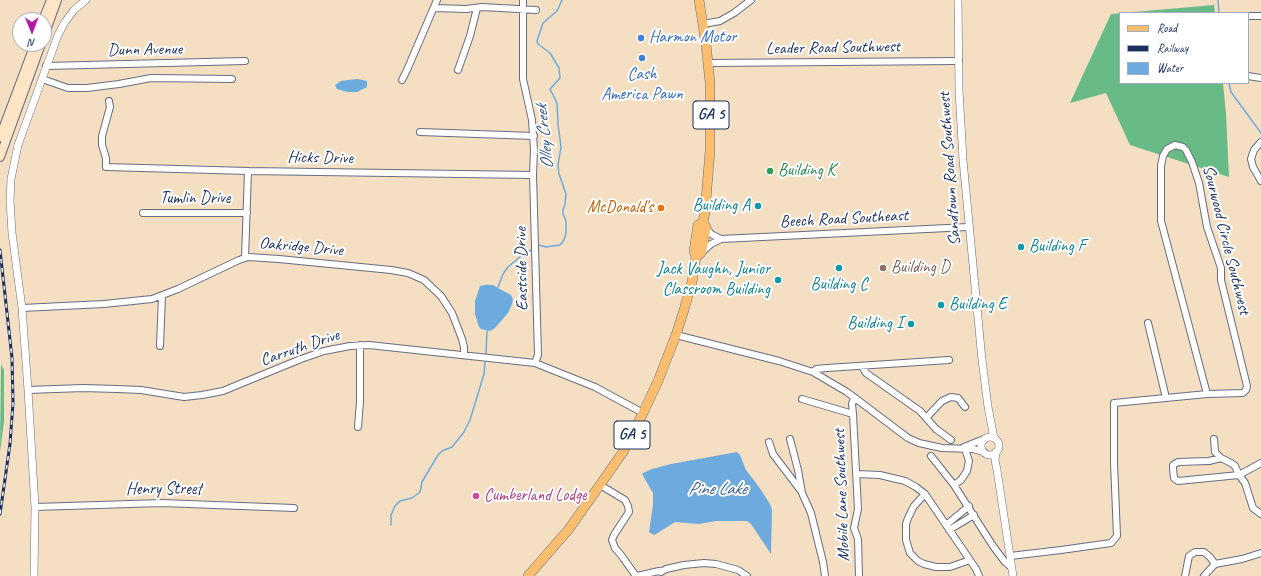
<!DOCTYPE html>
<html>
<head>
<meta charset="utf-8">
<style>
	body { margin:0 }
	#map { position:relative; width:1261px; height:576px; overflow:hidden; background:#f4dfc3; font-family:Caveat,sans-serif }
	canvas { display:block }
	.legend { position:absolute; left:1119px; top:12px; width:130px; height:72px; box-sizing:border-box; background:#fff; border:1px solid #a4acbf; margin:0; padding:5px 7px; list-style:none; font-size:12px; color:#1b2f5e }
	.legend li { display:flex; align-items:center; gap:8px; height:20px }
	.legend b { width:20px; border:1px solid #a4acbf }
	.north { position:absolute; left:12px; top:12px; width:40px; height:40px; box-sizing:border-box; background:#fff; border:1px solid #a4acbf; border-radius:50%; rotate:179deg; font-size:11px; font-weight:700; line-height:16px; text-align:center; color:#1b2f5e }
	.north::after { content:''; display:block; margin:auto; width:14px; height:18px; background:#b5179e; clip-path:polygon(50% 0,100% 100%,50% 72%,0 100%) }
</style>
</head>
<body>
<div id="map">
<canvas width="1261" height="576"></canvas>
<ul class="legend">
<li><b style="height:5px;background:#fabe6e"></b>Road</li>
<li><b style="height:5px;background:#1b2f5e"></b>Railway</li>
<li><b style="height:11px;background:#6dabdf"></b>Water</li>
</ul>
<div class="north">N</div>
</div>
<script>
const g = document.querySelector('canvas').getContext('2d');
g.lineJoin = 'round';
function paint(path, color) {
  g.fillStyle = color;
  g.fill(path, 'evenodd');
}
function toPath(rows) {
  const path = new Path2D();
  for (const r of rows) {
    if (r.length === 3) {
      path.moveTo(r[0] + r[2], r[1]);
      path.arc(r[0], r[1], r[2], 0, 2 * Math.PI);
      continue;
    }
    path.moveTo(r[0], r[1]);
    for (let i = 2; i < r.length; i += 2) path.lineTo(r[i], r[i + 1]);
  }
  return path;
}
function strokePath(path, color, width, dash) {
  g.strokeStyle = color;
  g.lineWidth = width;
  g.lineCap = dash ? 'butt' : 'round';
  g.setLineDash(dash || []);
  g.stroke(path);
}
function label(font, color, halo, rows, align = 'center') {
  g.font = font + ' Caveat,sans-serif';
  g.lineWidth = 4;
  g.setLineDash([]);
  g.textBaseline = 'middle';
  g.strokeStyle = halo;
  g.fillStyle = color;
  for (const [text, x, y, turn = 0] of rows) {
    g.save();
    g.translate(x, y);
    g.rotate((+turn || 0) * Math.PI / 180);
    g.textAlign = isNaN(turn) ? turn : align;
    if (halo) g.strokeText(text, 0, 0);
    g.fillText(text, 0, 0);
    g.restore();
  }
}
paint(toPath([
	[1214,5,1215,13,1120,13,1120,83,1223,83,1226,114,1229,177,1130,145,1106,93,1070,103,1111,14],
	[1,364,4,370,4,421,0,452]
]), '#68ba87');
paint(toPath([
	[357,79,367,81,367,87,357,92,347,92,337,89,335,85,341,81],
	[485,285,493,285,498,288,511,295,513,299,512,304,508,313,495,328,490,331,481,329,479,327,475,314,475,301,480,286],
	[737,452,740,455,746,470,759,487,770,504,772,510,771,554,751,524,747,521,716,521,699,524,675,522,656,534,654,535,649,532,653,505,653,493,642,474,643,473,652,469,671,464]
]), '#6dabdf');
strokePath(toPath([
	[1218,0,1219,13],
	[1229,83,1231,92,1261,133],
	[539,245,546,247,560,245,564,240,566,233,566,221,563,214,563,210,565,204,566,194,559,174,558,165,561,147,558,124,557,103,550,89,560,78,559,68,550,53,538,44,537,41,543,23,557,11,562,0],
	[498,287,503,274,508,267,521,256,531,250],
	[486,354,487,331],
	[391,525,391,515,395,506,400,501,412,498,420,492,422,482,438,455,442,451,452,447,464,432,470,420,484,374,485,362]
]), '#6dabdf', 1.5);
const minor = toPath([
	[523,0,523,79,532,120,534,150,533,175,538,355,535,363],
	[434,8,466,9,482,7,536,10],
	[1248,16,1261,16],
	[703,24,720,21,734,13,751,0],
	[708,63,959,61],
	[46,66,245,61],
	[458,70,470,36,477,8],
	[1248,76,1261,78],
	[42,79,68,88,87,88,119,84,151,78,232,79],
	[402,80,407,70,437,0],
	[109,101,110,107,102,136,102,145,106,158,106,167,248,171,533,175],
	[420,132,534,136],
	[1261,142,1254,150,1251,159,1253,167,1261,181],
	[143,213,247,213],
	[706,227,711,234,721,239],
	[701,253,711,244,721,239,968,227],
	[245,258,248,171],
	[22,308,104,304,152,299,178,289,239,260,248,257,279,259,391,270,408,273,424,280,441,296,452,313,462,339,464,347,464,355],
	[1148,323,1166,398],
	[676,335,779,361,813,372,847,392,908,438,919,443,942,448,973,449,984,452],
	[160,346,162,296],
	[862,366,866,373,920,411,936,429,951,440],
	[813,372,816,369,827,368,949,360],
	[28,390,83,388,117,389,141,390,184,397,202,395,223,391,235,386,301,359,324,351,350,346,369,345,535,363,595,387,643,413],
	[802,399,853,414,852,404,854,398],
	[853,414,858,509,854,528,858,539,859,576],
	[927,417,942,401,951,397,958,398,965,407],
	[358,427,360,401,360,345],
	[790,439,798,470,802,493,811,513,823,562,825,576],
	[1214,439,1215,452,1221,458],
	[769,442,773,454,801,491],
	[964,447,984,439],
	[931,456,954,485,993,546,1005,562,1011,567],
	[1261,463,1239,475,1178,481,1174,478,1173,468,1173,465,1178,462,1209,461,1221,458,1231,463,1235,466,1239,475,1245,483,1253,508,1261,514],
	[857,474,880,475,905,481,916,487,925,494,976,569,979,576],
	[600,485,625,500,628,506,629,512,614,535,612,540,615,548,621,555,636,576],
	[954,485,961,480,967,471,969,461,966,452],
	[925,494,914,506,908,518,906,524,906,540,910,553,918,561,924,564,936,567,950,567,970,560],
	[35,507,162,503,294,508],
	[946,525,969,506],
	[949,530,974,515],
	[1010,556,1061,550,1111,543,1117,536,1114,463,1114,403,1207,394,1243,393,1246,390,1247,386,1221,280,1221,268,1207,227,1199,183,1192,162,1186,150,1183,147,1175,145,1167,149,1163,156,1161,166,1161,221,1207,394],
	[637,576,659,571,661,572,666,569,684,565,704,563,716,564,738,570,747,576],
	[1185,576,1189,556,1195,552,1204,552,1210,557,1215,564],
	[1204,576,1215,564,1242,559,1261,553]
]);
const tertiary = toPath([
	[958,0,959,90,963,160,982,360,988,407,994,438],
	[990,446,9],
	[996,452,995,460,997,470,1013,576],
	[34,576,35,507,28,390,22,308,12,233,10,201,11,179,18,145,58,35,65,22,74,10,86,0]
]);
const secondary = toPath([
	[43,20,51,0],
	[44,36,57,0],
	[0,137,35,44],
	[0,157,41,44]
]);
const primary = toPath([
	[696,257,701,253,704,240,706,227,703,223],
	[528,576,569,529,623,452,643,413,658,381,676,335,684,310,692,282,696,257,694,251,698,225,703,223,705,212,710,151,710,83,706,44,699,0]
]);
strokePath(minor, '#676d81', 8);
strokePath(tertiary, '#676d81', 8);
strokePath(secondary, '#676d81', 10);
strokePath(primary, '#676d81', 10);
strokePath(minor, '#fff', 6);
strokePath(tertiary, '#fff', 7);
strokePath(secondary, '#fde5c5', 8);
strokePath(primary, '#fabe6e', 9);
const rail = toPath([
	[0,250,12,358,13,403,10,444,0,514]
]);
strokePath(rail, '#1b2f5e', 3);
strokePath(rail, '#fff', 1.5, [4.5]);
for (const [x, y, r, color] of [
	[641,38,4,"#3f7fe0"],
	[642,58,4,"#3f7fe0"],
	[770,171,4,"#2e9e5b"],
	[758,206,4,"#0f9aa8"],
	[661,208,4,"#e8710a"],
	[1021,247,4,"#0f9aa8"],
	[839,268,4,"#0f9aa8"],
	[883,268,4,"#8d6e63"],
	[778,280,4,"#0f9aa8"],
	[941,305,4,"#0f9aa8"],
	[911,324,4,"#0f9aa8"],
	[476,496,4,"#d1479c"]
]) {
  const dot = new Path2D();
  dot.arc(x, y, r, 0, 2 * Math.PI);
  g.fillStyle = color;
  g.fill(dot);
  strokePath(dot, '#fff', 1.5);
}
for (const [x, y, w] of [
	[711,115,36],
	[632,435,36]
]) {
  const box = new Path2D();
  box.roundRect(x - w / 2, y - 14, w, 28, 3);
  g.fillStyle = '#fff';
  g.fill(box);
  strokePath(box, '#1b2f5e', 1);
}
label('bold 16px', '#1b2f5e', null, [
	["GA 5",711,115],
	["GA 5",632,435]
]);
label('17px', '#366cbe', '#fff', [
	["Harmon Motor",649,38],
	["Cash",642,75,"center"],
	["America Pawn",642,95,"center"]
], 'left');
label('17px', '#1b2f5e', '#fff', [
	["Leader Road Southwest",833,48,-1],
	["Dunn Avenue",145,50,-1],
	["Hicks Drive",320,158,1],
	["Sandtown Road Southwest",950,169,-94],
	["Tumlin Drive",195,199],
	["Beech Road Southeast",844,219,-3],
	["Sourwood Circle Southwest",1226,240,76],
	["Oakridge Drive",301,247,5],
	["Eastside Drive",522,269,-91],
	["Carruth Drive",300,348,-19],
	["Henry Street",164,490],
	["Mobile Lane Southwest",842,495,-92]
]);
label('17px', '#27864d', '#fff', [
	["Building K",778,171]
], 'left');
label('17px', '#0d838f', '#fff', [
	["Building A",750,206],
	["Building F",1029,247,"left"],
	["Jack Vaughn, Junior",770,270],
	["Classroom Building",770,290],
	["Building C",839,285,"center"],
	["Building E",949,305,"left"],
	["Building I",903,324]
], 'right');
label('17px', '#c56008', '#fff', [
	["McDonald's",653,208]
], 'right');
label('17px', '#785e54', '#fff', [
	["Building D",891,268]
], 'left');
label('17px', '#b23c85', '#fff', [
	["Cumberland Lodge",484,496]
], 'left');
label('italic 18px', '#385a8b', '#fff', [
	["Olley Creek",545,137,-96],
	["Pine Lake",717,489]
]);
</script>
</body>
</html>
